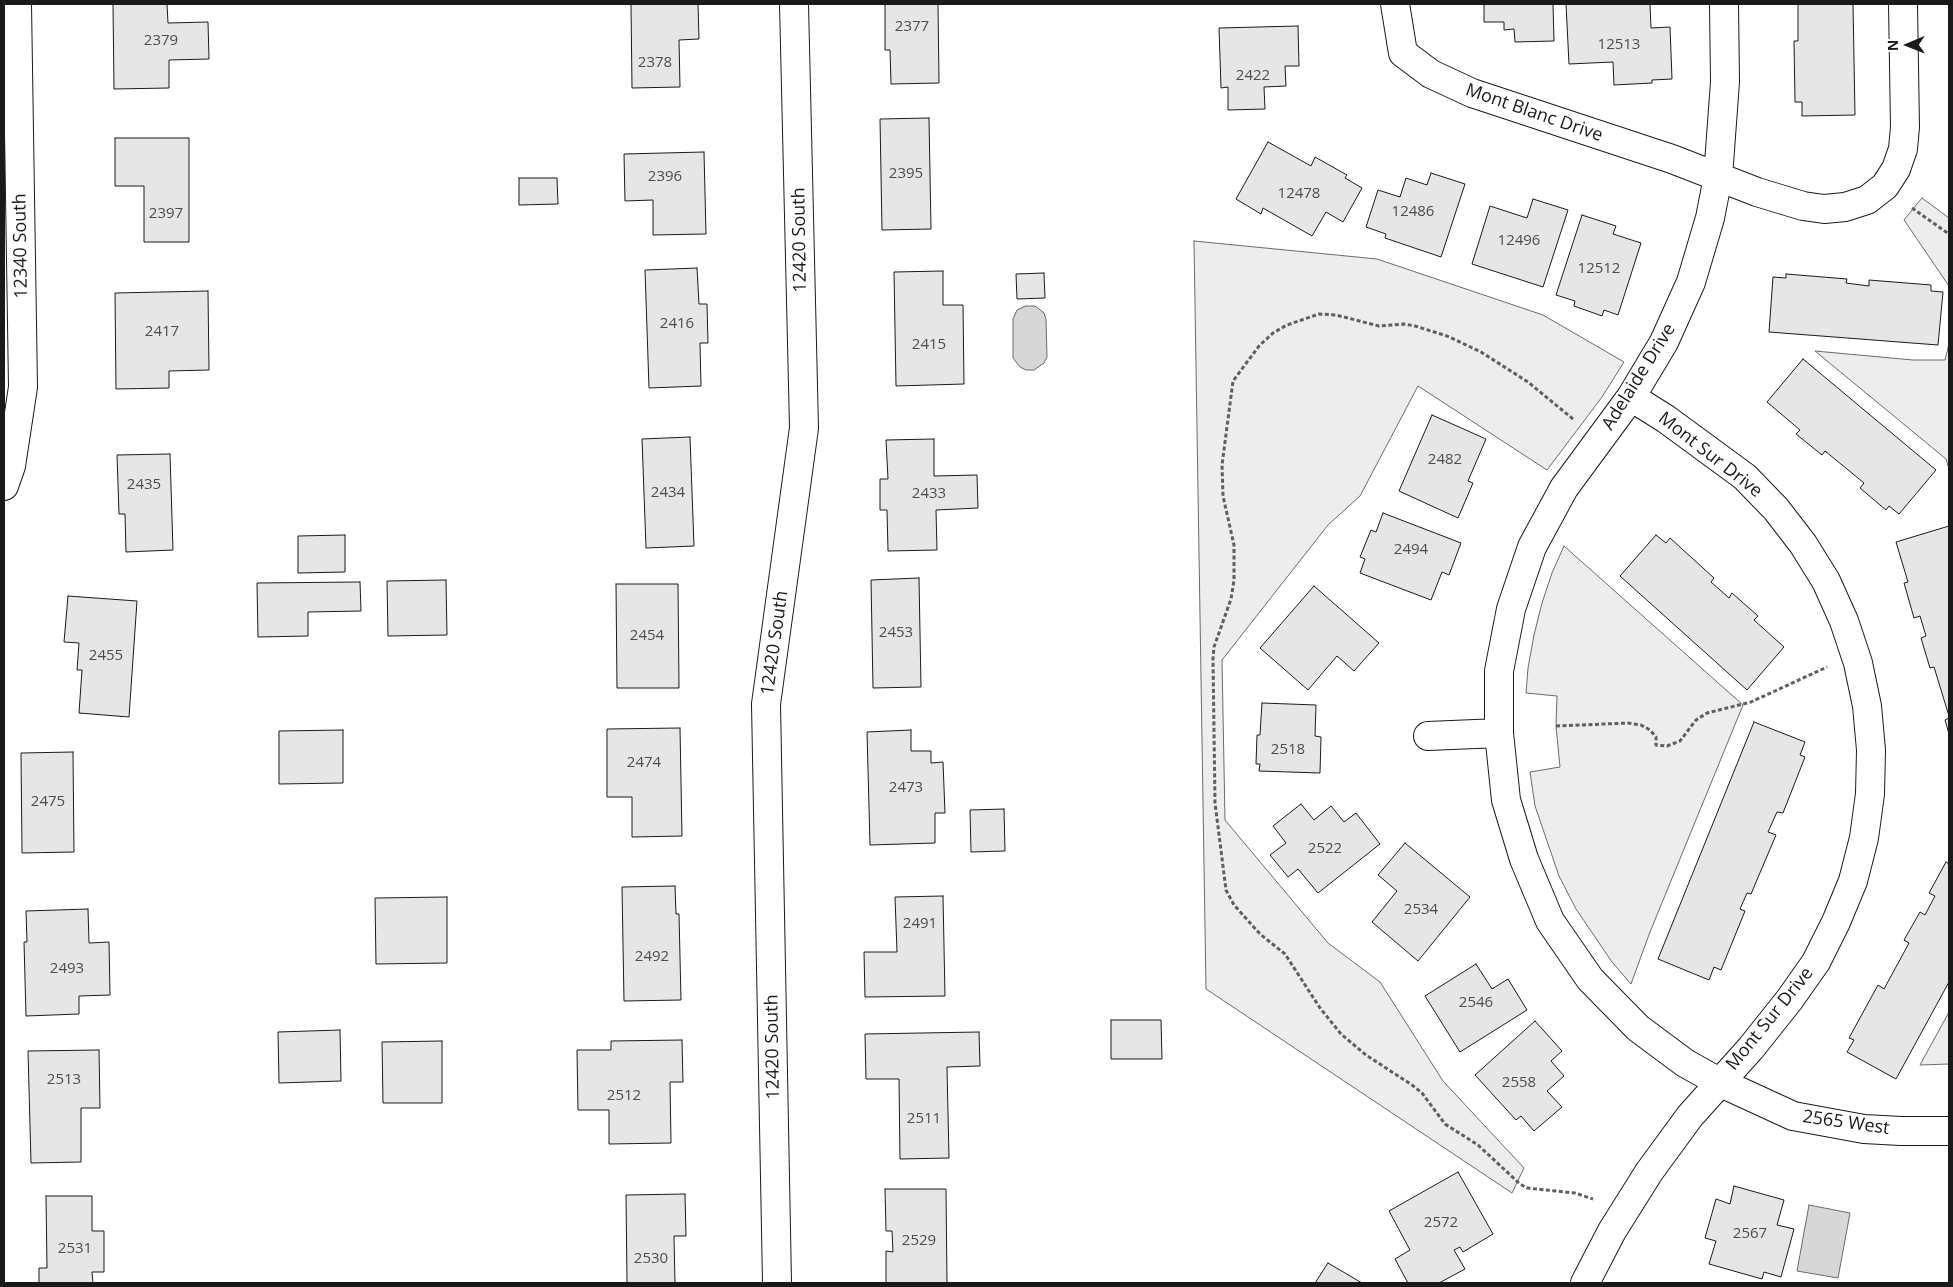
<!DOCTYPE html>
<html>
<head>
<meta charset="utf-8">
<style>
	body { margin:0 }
	#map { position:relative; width:1953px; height:1287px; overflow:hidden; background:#fff; font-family:"Open Sans",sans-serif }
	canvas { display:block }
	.frame { position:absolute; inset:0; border:5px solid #1a1a1a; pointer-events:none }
	.north { position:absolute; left:1883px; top:20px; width:50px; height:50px; -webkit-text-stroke:4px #fff; paint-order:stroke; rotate:269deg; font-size:14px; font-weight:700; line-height:20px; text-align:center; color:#1a1a1a }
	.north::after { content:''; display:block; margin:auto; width:18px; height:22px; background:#1a1a1a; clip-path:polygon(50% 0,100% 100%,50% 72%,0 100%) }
</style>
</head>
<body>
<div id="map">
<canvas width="1953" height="1287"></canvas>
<div class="frame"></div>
<div class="north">N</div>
</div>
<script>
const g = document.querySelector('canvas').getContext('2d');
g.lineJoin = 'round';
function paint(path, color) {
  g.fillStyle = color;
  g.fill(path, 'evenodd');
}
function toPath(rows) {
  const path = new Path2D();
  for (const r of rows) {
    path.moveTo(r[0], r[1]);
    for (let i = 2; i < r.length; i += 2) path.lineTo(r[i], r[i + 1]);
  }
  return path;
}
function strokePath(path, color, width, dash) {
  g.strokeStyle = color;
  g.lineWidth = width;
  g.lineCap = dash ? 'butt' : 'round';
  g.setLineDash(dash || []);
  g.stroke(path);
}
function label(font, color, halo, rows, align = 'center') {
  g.font = font + ' "Open Sans",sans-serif';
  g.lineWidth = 4;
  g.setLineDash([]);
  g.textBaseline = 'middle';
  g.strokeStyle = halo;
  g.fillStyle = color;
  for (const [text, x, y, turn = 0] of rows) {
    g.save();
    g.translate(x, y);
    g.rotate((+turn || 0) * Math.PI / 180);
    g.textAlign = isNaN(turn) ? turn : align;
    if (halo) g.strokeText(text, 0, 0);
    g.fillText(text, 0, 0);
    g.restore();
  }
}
const built = toPath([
	[1922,198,1949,218,1949,286,1904,220,1922,198],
	[1194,241,1377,259,1543,315,1624,362,1602,397,1547,470,1418,386,1360,496,1328,525,1222,660,1225,820,1328,943,1380,982,1443,1081,1524,1168,1512,1193,1206,989,1194,241],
	[1949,344,1949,469,1946,459,1815,351,1913,360,1945,360,1949,344],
	[1564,546,1743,705,1650,932,1631,984,1612,962,1576,909,1559,876,1535,806,1530,772,1560,767,1556,726,1557,696,1526,693,1528,668,1534,635,1542,603,1552,573,1564,546],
	[1949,1012,1949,1064,1920,1065,1949,1012]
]);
paint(built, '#ededed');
strokePath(built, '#6a6a6a', 1);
const water = toPath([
	[1026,306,1035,306,1039,309,1044,313,1046,319,1047,357,1044,363,1034,370,1026,370,1020,367,1013,358,1013,319,1017,310,1026,306],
	[1809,1205,1850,1213,1838,1278,1797,1271,1809,1205]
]);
paint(water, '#d7d7d7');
strokePath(water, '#6a6a6a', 1);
const building = toPath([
	[113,4,167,4,168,23,208,22,209,59,169,60,169,88,114,89,113,4],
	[631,4,698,4,699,39,679,40,680,87,632,88,631,4],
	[885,4,938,4,939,83,891,84,890,50,885,50,885,4],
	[1484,4,1553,4,1554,41,1515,42,1514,29,1504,30,1504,22,1484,22,1484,4],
	[1566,4,1650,4,1651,28,1670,27,1672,79,1652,80,1652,83,1614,85,1613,62,1569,64,1566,4],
	[1798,4,1853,4,1855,115,1802,116,1802,102,1795,102,1794,41,1798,41,1798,4],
	[1298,26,1299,66,1285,66,1286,86,1264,87,1265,109,1228,110,1228,87,1221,88,1219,28,1298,26],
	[929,118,931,229,882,230,880,119,929,118],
	[115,138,189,138,189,242,144,242,144,186,115,186,115,138],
	[1268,142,1311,166,1315,157,1347,175,1345,178,1362,188,1343,222,1326,212,1312,236,1263,208,1261,214,1236,199,1268,142],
	[704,152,706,234,653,235,653,200,625,201,624,154,704,152],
	[1431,173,1465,184,1441,257,1385,238,1386,234,1366,227,1378,190,1400,197,1406,178,1427,185,1431,173],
	[519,178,557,178,558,204,519,205,519,178],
	[1533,199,1568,210,1543,287,1472,264,1490,206,1527,218,1533,199],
	[1582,215,1616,226,1613,234,1641,243,1618,315,1604,310,1602,316,1574,306,1575,301,1556,295,1582,215],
	[697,268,699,304,707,304,708,343,700,343,701,386,649,388,645,270,697,268],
	[943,271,943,305,963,305,964,384,896,386,894,272,943,271],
	[1044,273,1045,298,1017,299,1016,274,1044,273],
	[1786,274,1847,279,1846,283,1869,286,1869,280,1931,285,1931,291,1943,292,1938,345,1769,332,1773,277,1786,278,1786,274],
	[208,291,209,370,169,371,169,388,116,389,115,293,208,291],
	[1803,359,1936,470,1899,514,1889,506,1886,510,1860,488,1864,483,1825,451,1822,455,1796,434,1800,430,1767,402,1803,359],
	[1432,415,1486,439,1468,481,1473,483,1458,518,1399,491,1432,415],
	[690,437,694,546,646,548,642,439,690,437],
	[934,439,934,476,977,475,978,508,936,510,937,550,888,551,887,510,880,510,880,479,888,479,886,440,934,439],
	[170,454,173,550,126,552,125,514,119,514,117,455,170,454],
	[1383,513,1461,543,1449,575,1442,572,1431,600,1360,573,1365,559,1360,557,1371,530,1376,532,1383,513],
	[1949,526,1949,716,1934,667,1930,668,1921,638,1926,636,1920,616,1914,618,1904,583,1908,582,1896,542,1949,526],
	[345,535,345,572,298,573,298,536,345,535],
	[1656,535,1666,543,1670,538,1714,578,1711,582,1729,598,1732,593,1758,616,1754,620,1784,647,1747,690,1620,576,1656,535],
	[919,578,921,687,873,688,871,580,919,578],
	[446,580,447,635,388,636,387,581,446,580],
	[360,582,361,611,308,612,308,636,258,637,257,583,360,582],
	[616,584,678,584,679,688,617,688,616,584],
	[1314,586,1379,643,1354,671,1337,656,1308,690,1260,648,1314,586],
	[68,596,137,601,129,717,79,713,82,670,77,670,79,643,64,642,68,596],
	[1262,703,1316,705,1315,736,1321,737,1320,773,1259,771,1260,764,1256,764,1257,735,1260,735,1262,703],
	[1949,718,1949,734,1945,720,1949,718],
	[1754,722,1805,742,1800,755,1805,757,1783,813,1777,812,1768,832,1776,835,1751,894,1747,893,1740,909,1745,911,1721,970,1714,967,1709,980,1658,959,1754,722],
	[680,728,682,836,632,837,632,797,607,797,607,729,680,728],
	[343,730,343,783,279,784,279,731,343,730],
	[911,730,911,751,931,751,931,763,943,762,945,813,935,813,935,843,870,845,867,732,911,730],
	[73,752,74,852,22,853,21,753,73,752],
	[1301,804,1314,820,1331,806,1344,822,1356,813,1380,844,1318,893,1298,869,1288,877,1270,855,1286,843,1273,826,1301,804],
	[1004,809,1005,851,971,852,970,810,1004,809],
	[1405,843,1470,897,1418,961,1372,922,1397,891,1378,875,1405,843],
	[1946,862,1949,864,1949,982,1896,1079,1847,1052,1854,1040,1849,1038,1878,985,1884,989,1909,943,1904,940,1920,912,1925,915,1935,896,1929,893,1946,862],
	[675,886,676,914,679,914,681,1000,624,1001,622,887,675,886],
	[943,896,945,996,865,997,864,952,897,952,895,897,943,896],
	[447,897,447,963,376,964,375,898,447,897],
	[88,909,89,943,109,942,110,995,79,996,79,1014,26,1016,24,942,27,942,26,911,88,909],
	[1476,964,1492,989,1508,979,1527,1010,1460,1052,1425,996,1476,964],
	[1111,1020,1161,1020,1162,1059,1111,1059,1111,1020],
	[1535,1021,1562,1051,1551,1061,1564,1076,1547,1091,1562,1107,1534,1131,1521,1116,1516,1120,1475,1075,1535,1021],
	[340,1030,341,1081,279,1083,278,1032,340,1030],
	[979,1032,980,1066,947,1067,949,1158,900,1159,899,1079,866,1079,865,1034,979,1032],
	[682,1040,683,1082,670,1082,671,1143,609,1144,609,1110,578,1110,577,1050,611,1050,611,1041,682,1040],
	[442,1041,442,1103,383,1103,382,1042,442,1041],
	[99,1050,100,1108,81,1108,81,1162,31,1163,28,1051,99,1050],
	[1458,1172,1493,1234,1463,1252,1460,1247,1454,1250,1465,1269,1439,1283,1408,1283,1395,1259,1410,1250,1389,1211,1458,1172],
	[1734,1186,1784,1200,1777,1225,1794,1229,1781,1277,1764,1272,1762,1279,1709,1264,1716,1241,1705,1238,1716,1199,1730,1204,1734,1186],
	[885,1189,946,1189,947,1283,886,1283,886,1251,893,1252,892,1231,886,1231,885,1189],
	[685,1194,686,1236,674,1236,675,1283,627,1283,626,1195,685,1194],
	[46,1196,92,1196,92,1231,104,1231,104,1272,92,1272,93,1283,39,1283,39,1268,47,1268,46,1196],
	[1328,1263,1362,1283,1315,1283,1328,1263]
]);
paint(building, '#e6e6e6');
strokePath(building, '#1a1a1a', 1);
const minor = toPath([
	[1395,4,1403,53,1431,74,1472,93,1672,159,1757,192,1803,206,1824,209,1845,207,1867,200,1885,186,1896,169,1903,149,1905,127,1903,4],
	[1724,4,1725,82,1718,177,1710,218,1691,282,1664,342,1631,397,1564,488,1532,547,1511,609,1499,671,1499,733,1506,800,1524,859,1550,921,1590,979,1638,1028,1685,1063,1719,1082,1793,1116,1864,1129,1901,1131,1949,1131],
	[4,486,11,466,23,387,17,4],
	[1428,736,1499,733],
	[777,1283,766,704,804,428,794,4],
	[1585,1283,1612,1231,1649,1172,1690,1116,1751,1048,1790,999,1816,962,1836,922,1853,881,1864,838,1870,794,1871,750,1867,706,1858,663,1844,621,1826,581,1803,544,1776,509,1745,477,1666,419,1631,397]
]);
strokePath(minor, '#1a1a1a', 30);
strokePath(toPath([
	[1912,208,1949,234],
	[1573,419,1528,382,1481,352,1447,336,1415,326,1404,324,1379,326,1336,315,1319,314,1287,325,1273,333,1259,346,1233,381,1222,465,1223,496,1234,545,1234,580,1231,599,1214,647,1213,659,1215,803,1226,890,1234,905,1260,934,1285,954,1320,1008,1341,1034,1366,1055,1412,1085,1422,1093,1445,1124,1478,1145,1520,1184,1527,1188,1575,1193,1593,1199],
	[1556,726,1628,723,1641,725,1650,730,1656,737,1656,745,1667,746,1680,741,1696,720,1707,713,1751,702,1827,667]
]), '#5f5f5f', 3, [4, 2.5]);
strokePath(minor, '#fff', 28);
label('15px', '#4d4d4d', null, [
	["2377",912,27],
	["2379",161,41],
	["12513",1619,45],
	["2378",655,63],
	["2422",1253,76],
	["2395",906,174],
	["2396",665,177],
	["12478",1299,194],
	["12486",1413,212],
	["2397",166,214],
	["12496",1519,241],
	["12512",1599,269],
	["2416",677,324],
	["2417",162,332],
	["2415",929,345],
	["2482",1445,460],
	["2435",144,485],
	["2434",668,493],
	["2433",929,494],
	["2494",1411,550],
	["2453",896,633],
	["2454",647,636],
	["2455",106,656],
	["2518",1288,750],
	["2474",644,763],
	["2473",906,788],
	["2475",48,802],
	["2522",1325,849],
	["2534",1421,910],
	["2491",920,924],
	["2492",652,957],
	["2493",67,969],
	["2546",1476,1003],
	["2513",64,1080],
	["2558",1519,1083],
	["2512",624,1096],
	["2511",924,1119],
	["2572",1441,1223],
	["2567",1750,1234],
	["2529",919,1241],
	["2531",75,1249],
	["2530",651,1259]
]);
label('18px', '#1a1a1a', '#fff', [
	["Mont Blanc Drive",1534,113,19],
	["12420 South",800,240,-91],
	["12340 South",21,246,-91],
	["Adelaide Drive",1639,377,-58],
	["Mont Sur Drive",1710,455,38],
	["12420 South",775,643,-82],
	["Mont Sur Drive",1770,1019,-51],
	["12420 South",773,1047,-91],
	["2565 West",1846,1123,8]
]);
</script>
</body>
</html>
